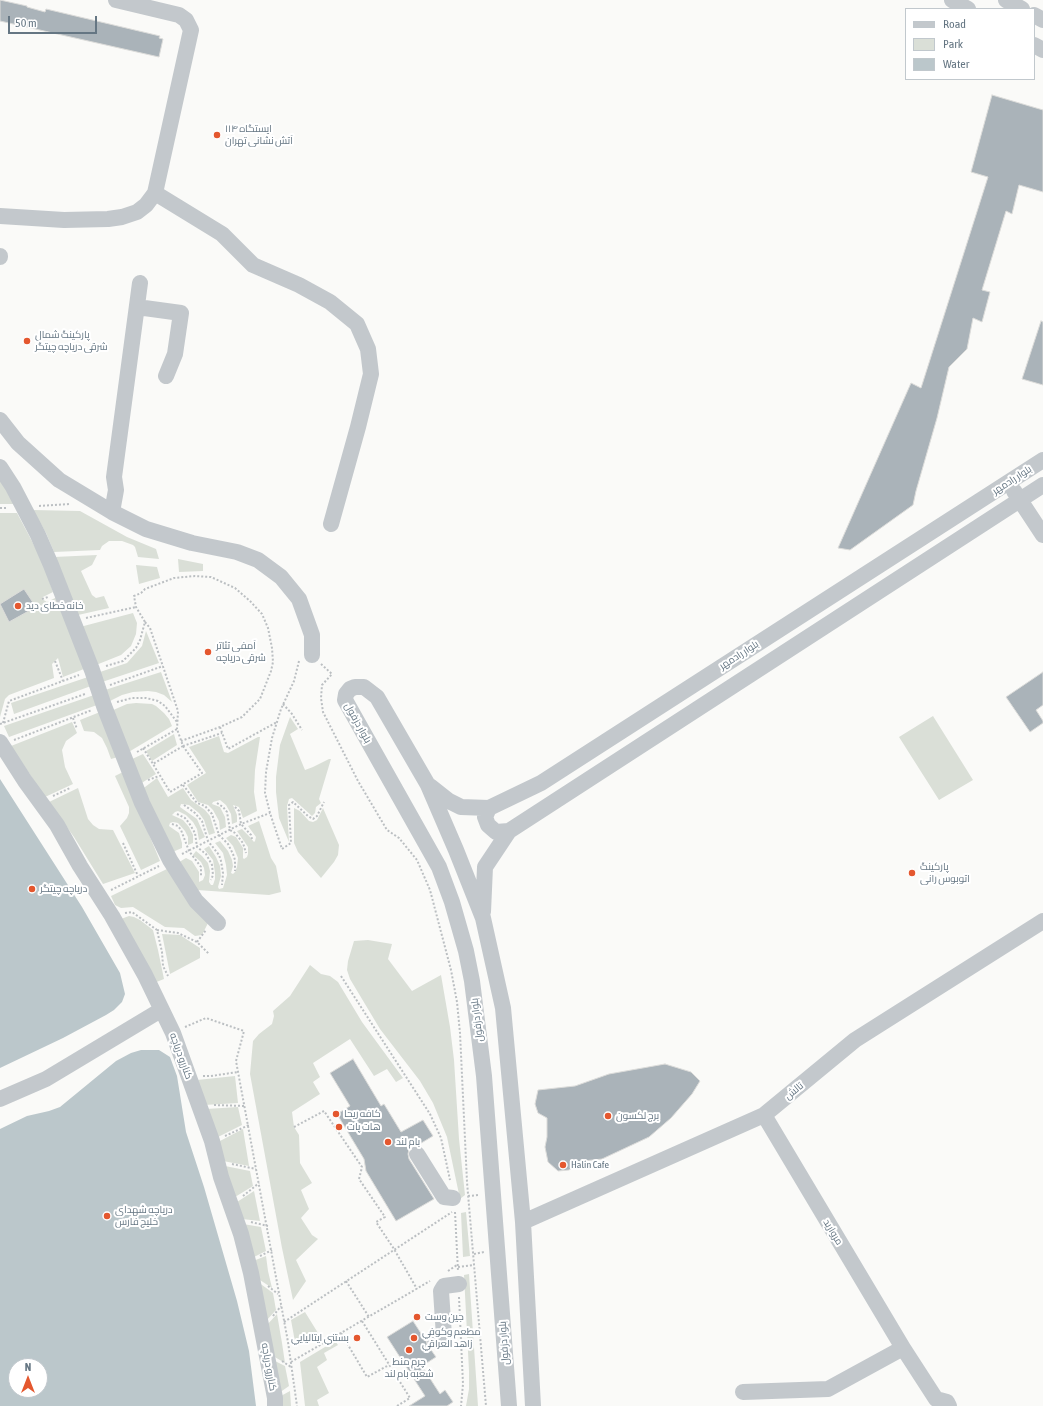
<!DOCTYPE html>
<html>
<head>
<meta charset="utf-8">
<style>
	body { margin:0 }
	#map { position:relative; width:1043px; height:1406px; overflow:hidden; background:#fafaf8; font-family:"Asap Condensed",sans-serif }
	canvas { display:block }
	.legend { position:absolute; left:905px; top:8px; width:130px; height:72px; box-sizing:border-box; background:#fff; border:1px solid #c1c8cd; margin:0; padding:5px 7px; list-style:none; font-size:12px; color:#657683 }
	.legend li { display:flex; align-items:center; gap:8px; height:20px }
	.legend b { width:20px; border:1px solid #c1c8cd }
	.north { position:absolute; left:8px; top:1358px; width:40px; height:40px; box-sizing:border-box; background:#fff; border:1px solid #c1c8cd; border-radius:50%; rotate:0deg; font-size:11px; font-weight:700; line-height:16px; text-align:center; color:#657683 }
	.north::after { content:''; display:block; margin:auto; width:14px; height:18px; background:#e4572e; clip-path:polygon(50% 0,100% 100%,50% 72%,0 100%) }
	.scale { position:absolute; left:8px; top:16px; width:89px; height:18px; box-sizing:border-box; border:2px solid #657683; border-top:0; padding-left:5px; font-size:12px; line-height:14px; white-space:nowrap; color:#657683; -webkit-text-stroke:3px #fff; paint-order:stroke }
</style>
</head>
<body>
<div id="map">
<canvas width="1043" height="1406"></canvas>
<ul class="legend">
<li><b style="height:5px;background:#c3c8cc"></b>Road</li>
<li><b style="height:11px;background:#dadfd7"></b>Park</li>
<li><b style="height:11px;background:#bbc7cb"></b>Water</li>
</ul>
<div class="north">N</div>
<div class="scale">50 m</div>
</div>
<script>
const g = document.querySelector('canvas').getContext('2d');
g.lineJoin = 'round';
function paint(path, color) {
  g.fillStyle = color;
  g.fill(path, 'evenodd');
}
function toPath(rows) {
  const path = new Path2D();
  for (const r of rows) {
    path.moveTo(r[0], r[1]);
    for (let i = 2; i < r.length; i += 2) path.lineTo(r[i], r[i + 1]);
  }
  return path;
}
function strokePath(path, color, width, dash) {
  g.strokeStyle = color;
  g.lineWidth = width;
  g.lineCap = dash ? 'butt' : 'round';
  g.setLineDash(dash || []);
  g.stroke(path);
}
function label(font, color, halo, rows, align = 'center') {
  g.font = font + ' "Asap Condensed",Cairo,sans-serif';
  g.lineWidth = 4;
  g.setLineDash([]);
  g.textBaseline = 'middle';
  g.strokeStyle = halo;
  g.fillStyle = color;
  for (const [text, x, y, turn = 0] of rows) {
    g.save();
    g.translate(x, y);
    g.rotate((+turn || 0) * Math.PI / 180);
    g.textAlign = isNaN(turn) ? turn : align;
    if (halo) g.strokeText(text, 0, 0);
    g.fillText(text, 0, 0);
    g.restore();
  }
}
paint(toPath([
	[0,479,15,504,0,504],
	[33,510,80,511,127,537,156,549,159,559,138,557,135,547,133,545,122,541,109,541,102,546,100,550,54,552,46,533],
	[0,513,17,513,43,562,53,592,43,597,42,599,47,602,57,597,84,669,63,677,58,658,52,664,54,678,9,695,5,699,0,717],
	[97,555,92,565,81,571,92,595,96,598,104,596,109,608,78,615,54,557],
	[178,559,203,564,203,571,179,572],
	[136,565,157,567,160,578,139,584],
	[133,613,137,623,136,634,131,646,121,655,96,665,80,627],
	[146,631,159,663,102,682,100,672,127,663,142,646],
	[161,672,172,702,164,695,156,692,148,691,133,692,122,695,110,701,105,690],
	[88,677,91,686,14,714,11,703],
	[94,695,97,705,9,737,4,726],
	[136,703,152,704,156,706,164,713,169,719,172,726,127,753,111,711,127,704],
	[100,712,118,757,111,759,107,748,102,738,94,732,84,731,80,720],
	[933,716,973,780,939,800,899,737],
	[290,717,298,729,290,734,305,770,313,767,329,759,331,759,319,799,321,803,316,807,315,813,312,816,292,798,289,799,287,806,289,842,279,818,276,792,276,777,280,745],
	[72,722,77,733,66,741,62,750,65,767,73,784,45,797,11,746],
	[174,734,177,745,152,761,146,751],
	[219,736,224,752,228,753,258,737,260,737,255,770,254,792,257,811,243,818,239,807,233,805,237,815,237,822,232,824,231,814,226,805,220,800,213,802,212,804,220,807,225,817,226,827,220,830,219,821,213,810,208,805,198,802,187,785,206,773,189,747],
	[143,754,156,774,140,784,130,760],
	[123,772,160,861,141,870,120,826,127,818,129,813,129,807,115,776],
	[157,778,168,797,183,788,191,800,205,810,210,816,215,833,209,835,204,820,199,813,189,805,181,804,180,807,197,819,205,837,199,840,197,829,193,822,186,815,178,811,175,812,172,815,183,820,189,827,193,835,193,843,188,845,188,837,185,831,178,823,173,822,170,823,169,826,179,833,182,843,182,848,170,853,141,790],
	[78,788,88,819,93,825,99,829,113,830,135,873,103,884,74,837,49,802],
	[294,808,300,811,309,821,313,822,317,820,323,808,339,845,338,855,334,862,321,878,298,852,294,843],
	[259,821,271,858,276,866,281,892,269,895,197,890,176,864,186,858,192,861,199,872,199,882,203,880,205,875,204,868,201,862,193,855,196,851,202,856,208,863,210,871,209,882,211,885,213,885,215,879,215,873,213,860,204,849,209,846,216,857,220,866,221,876,218,887,219,889,223,888,227,875,226,865,223,853,215,843,220,841,228,851,232,860,233,866,231,873,233,874,235,872,237,867,238,858,233,846,226,838,231,835,236,837,243,848,243,858,244,859,247,857,248,854,248,847,237,831,242,829,249,836,254,842,255,841,256,837,248,826],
	[167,869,209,921,202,935,195,936,184,928,165,927,133,907,121,908,115,905,111,896],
	[129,916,134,917,140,920,153,930,158,950,164,979,154,983,121,919],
	[162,934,180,935,200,948,200,958,170,974],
	[368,940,392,944,388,959,412,991,441,975,450,1027,454,1060,459,1139,465,1195,460,1199,447,1137,433,1103,420,1081,380,1029,350,979,347,970,348,961,354,941],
	[310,965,321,974,330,976,338,982,362,1022,403,1078,396,1082,387,1069,374,1076,350,1039,313,1063,320,1077,313,1082,320,1094,292,1112,294,1127,299,1135,300,1163,312,1183,301,1190,309,1209,301,1218,312,1235,318,1239,296,1260,306,1281,293,1300,282,1248,250,1074,253,1041,259,1034,272,1024,274,1016,273,1011,290,996],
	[235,1076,238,1103,204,1105,197,1080],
	[238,1107,242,1125,216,1138,206,1109],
	[243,1129,249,1166,223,1161,218,1142],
	[225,1166,250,1171,253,1186,235,1197],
	[254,1191,260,1221,242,1219,237,1202],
	[466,1212,470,1256,463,1257,461,1213],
	[243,1224,261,1227,266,1251,252,1258],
	[266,1256,268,1271,272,1288,257,1278,253,1261],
	[469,1274,478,1406,466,1406,469,1389,469,1371,464,1275],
	[258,1282,273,1293,276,1310,266,1321],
	[305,1312,318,1333,296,1347,291,1320],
	[277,1314,282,1343,285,1363,273,1356,266,1326],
	[335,1341,338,1345,324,1353,327,1360,317,1367,329,1393,317,1400,319,1406,305,1406,300,1362],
	[273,1360,285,1366,289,1386,279,1393],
	[290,1391,291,1406,280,1406,279,1397]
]), '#dadfd7');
paint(toPath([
	[0,779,82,907,120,973,125,994,122,1002,114,1010,106,1015,63,1038,0,1068],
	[141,1050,159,1050,170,1057,177,1076,186,1132,204,1187,237,1301,249,1351,256,1406,0,1406,0,1129,27,1116,49,1111,60,1107,116,1061,131,1053],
	[16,1366,40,1366,40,1390,16,1390]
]), '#bbc7cb');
const building = toPath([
	[0,0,27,6,27,7,45,12,46,9,160,36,159,38,163,39,159,57,0,21,0,0],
	[992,95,1043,110,1043,192,1019,185,1012,214,1006,211,982,290,990,292,982,322,973,318,967,349,949,367,937,418,916,491,913,505,850,550,838,548,911,383,921,388,988,177,971,172,992,95],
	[1041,321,1043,322,1043,385,1022,379,1041,321],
	[24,589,36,607,9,622,0,604,24,589],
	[1043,672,1043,705,1036,710,1043,721,1043,723,1030,732,1006,697,1043,672],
	[353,1059,381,1106,384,1104,401,1132,423,1120,433,1136,418,1145,412,1146,409,1149,408,1154,409,1159,434,1199,396,1221,366,1171,364,1159,337,1114,350,1106,330,1073,353,1059],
	[665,1064,691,1072,700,1081,692,1094,671,1118,649,1137,602,1159,583,1161,569,1170,558,1171,548,1162,545,1147,547,1137,547,1118,538,1113,535,1104,538,1090,575,1086,609,1074,665,1064],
	[413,1321,426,1341,427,1344,436,1357,422,1366,440,1394,445,1390,453,1402,447,1406,409,1406,425,1396,387,1337,413,1321]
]);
paint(building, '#aab3b9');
strokePath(building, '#dcdcda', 1);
strokePath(toPath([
	[39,506,70,504],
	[0,508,8,508],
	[42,599,48,597],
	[86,618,136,607],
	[145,622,150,628,178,711,177,729],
	[55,661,63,681],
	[299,661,294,681,281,709,272,738,266,772,265,793,270,813,282,849,291,843,289,805,293,802,308,816,313,819,317,816,324,802],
	[321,664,332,674,322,685,321,698,323,712,358,781,387,830,399,838,417,860,430,890,451,970,457,1002,460,1033,467,1182,486,1406],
	[106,666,123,661,136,648,140,640,145,622,136,607,134,596,141,593,145,589,174,578,195,576,211,577,235,588,250,601,262,614,268,628,272,648,273,662,271,671,260,699,242,717,220,727,181,741],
	[110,685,163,666],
	[117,702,132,698,146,698,158,701,165,706,177,722],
	[283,704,292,714,302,730],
	[73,718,77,729],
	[3,723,9,701,79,675],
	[0,724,85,694],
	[220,727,228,749,277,722],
	[14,740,92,710],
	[183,746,202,773,170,792,153,764,183,746],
	[143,748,153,764],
	[137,752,177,729,183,746,222,733],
	[148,780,159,776],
	[183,785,197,803,205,806,212,814,219,835,228,844,233,854,235,860,235,871],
	[53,796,70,788],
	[217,803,223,807,227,812,230,830,235,833,243,843,246,853],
	[184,805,195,813,202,821,208,841,219,855,221,861,223,873,222,885],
	[235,807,239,811,241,824,251,835,252,839],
	[177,814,185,818,189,823,195,833,197,847,206,854,212,865,213,875,211,880],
	[172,824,178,826,181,830,189,851,201,867,201,877],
	[123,843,138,876],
	[182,854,241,824,270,813],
	[111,890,159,866],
	[125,913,132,912,157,930,162,952,163,966,168,976],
	[157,930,178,933,197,942,209,954],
	[197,942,206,930],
	[341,976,430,1114,441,1138,450,1180],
	[185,1027,206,1018,244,1031,236,1061,288,1342,297,1406],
	[203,1076,211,1076,238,1072],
	[214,1105,245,1106],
	[294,1127,324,1111,362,1167,359,1179,385,1217,376,1222,394,1249,417,1289],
	[225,1136,249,1125],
	[232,1164,256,1169],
	[243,1196,259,1183],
	[468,1196,479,1195],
	[455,1212,458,1271],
	[251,1222,268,1226],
	[474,1254,484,1252],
	[260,1256,272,1250],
	[458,1267,474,1265],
	[448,1271,457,1265],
	[346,1281,369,1317],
	[268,1286,278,1294],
	[459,1297,463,1384,461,1406],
	[273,1316,281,1306],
	[362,1321,410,1398,397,1406],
	[284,1322,452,1212],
	[341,1333,367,1377,389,1365],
	[282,1361,291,1367],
	[291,1362,430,1281]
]), '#bbbfc2', 2, [2, 2]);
strokePath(toPath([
	[952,0,968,9],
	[1006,0,1022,9],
	[1034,15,1043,20],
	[1034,45,1043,50],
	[155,193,222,234,253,265,299,285,330,302,357,324,368,349,371,374,358,427,331,524],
	[0,216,64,220,108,219,122,217,137,212,146,205,155,193,191,30,186,20,179,15,116,0],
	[0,257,0,256],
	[137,307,181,313,175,354,166,376],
	[0,420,18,443,59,480,112,512,146,529,192,543,237,552,258,560,281,577,299,599,312,635,312,655],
	[0,467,13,487,38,535,51,565,92,670,104,706,142,803,170,860,196,901,218,923],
	[1014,491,1043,535],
	[112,512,116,490,114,477,140,283],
	[0,742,25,781,57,825,80,866,112,916,145,975,173,1033,212,1141,221,1177,241,1234,251,1273,256,1299,275,1398,275,1406],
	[430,786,449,801,461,807,489,808,541,783,1043,460],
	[489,808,485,817,488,825,496,832,509,831],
	[483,912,485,867,509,831,1043,485],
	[0,1099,46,1079,161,1010],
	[764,1115,903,1348,936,1399,947,1402,949,1406],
	[417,1154,444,1197,453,1198],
	[523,1222,764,1115,855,1040,1043,921],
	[435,1340,444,1336,441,1291,444,1286,459,1284],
	[743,1392,828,1389,903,1348],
	[509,1406,484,1076,472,981,466,951,452,902,439,867,345,700,346,694,350,689,355,687,364,687,377,697,428,785,456,850,483,918,503,1008,523,1222,533,1406]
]), '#c3c8cc', 16);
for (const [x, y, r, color] of [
	[217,135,4,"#e4572e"],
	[27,341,4,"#e4572e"],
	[18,606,4,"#e4572e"],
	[208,652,4,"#e4572e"],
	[912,873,4,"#e4572e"],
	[32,889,4,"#e4572e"],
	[336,1114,4,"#e4572e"],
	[608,1116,4,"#e4572e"],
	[339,1127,4,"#e4572e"],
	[388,1142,4,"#e4572e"],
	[563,1165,4,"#e4572e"],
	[107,1216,4,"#e4572e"],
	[417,1317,4,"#e4572e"],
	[357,1338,4,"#e4572e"],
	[414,1338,4,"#e4572e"],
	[409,1350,4,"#e4572e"]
]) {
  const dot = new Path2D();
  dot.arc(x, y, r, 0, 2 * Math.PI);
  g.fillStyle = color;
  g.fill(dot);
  strokePath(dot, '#fff', 1.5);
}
label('10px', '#657683', '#fff', [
	["ایستگاه ۱۱۴",225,129],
	["آتش نشانی تهران",225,141],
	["پارکینگ شمال",35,335],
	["شرقی دریاچه چیتگر",35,347],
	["خانه خطای دید",26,606],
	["آمفی تئاتر",216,646],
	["شرقی دریاچه",216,658],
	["پارکینگ",920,867],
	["اتوبوس رانی",920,879],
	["دریاچه چیتگر",40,889],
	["کافه ریحا",344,1114],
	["برج لکسون",616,1116],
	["هات پات",347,1127],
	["بام لند",396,1142],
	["Halin Cafe",571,1165],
	["دریاچه شهدای",115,1210],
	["خلیج فارس",115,1222],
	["جین وست",425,1317],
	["مطعم وكوفي",422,1332],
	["زاهد العراقي",422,1344],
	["بستني ايتاليايي",349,1338,"right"],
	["چرم منط",409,1362,"center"],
	["شعبه بام لند",409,1374,"center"]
], 'left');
label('10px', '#657683', '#fff', [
	["بلوار رادمهر",1012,480,-33],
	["بلوار رادمهر",739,655,-33],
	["بلوار دزفول",358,723,61],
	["بلوار دزفول",477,1020,-97],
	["کناررو دریاچه",181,1056,70],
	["تالش",794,1091,-40],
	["مروارید",833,1232,59],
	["بلوار دزفول",504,1343,-94],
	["کناررو دریاچه",269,1367,80]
]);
</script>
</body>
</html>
